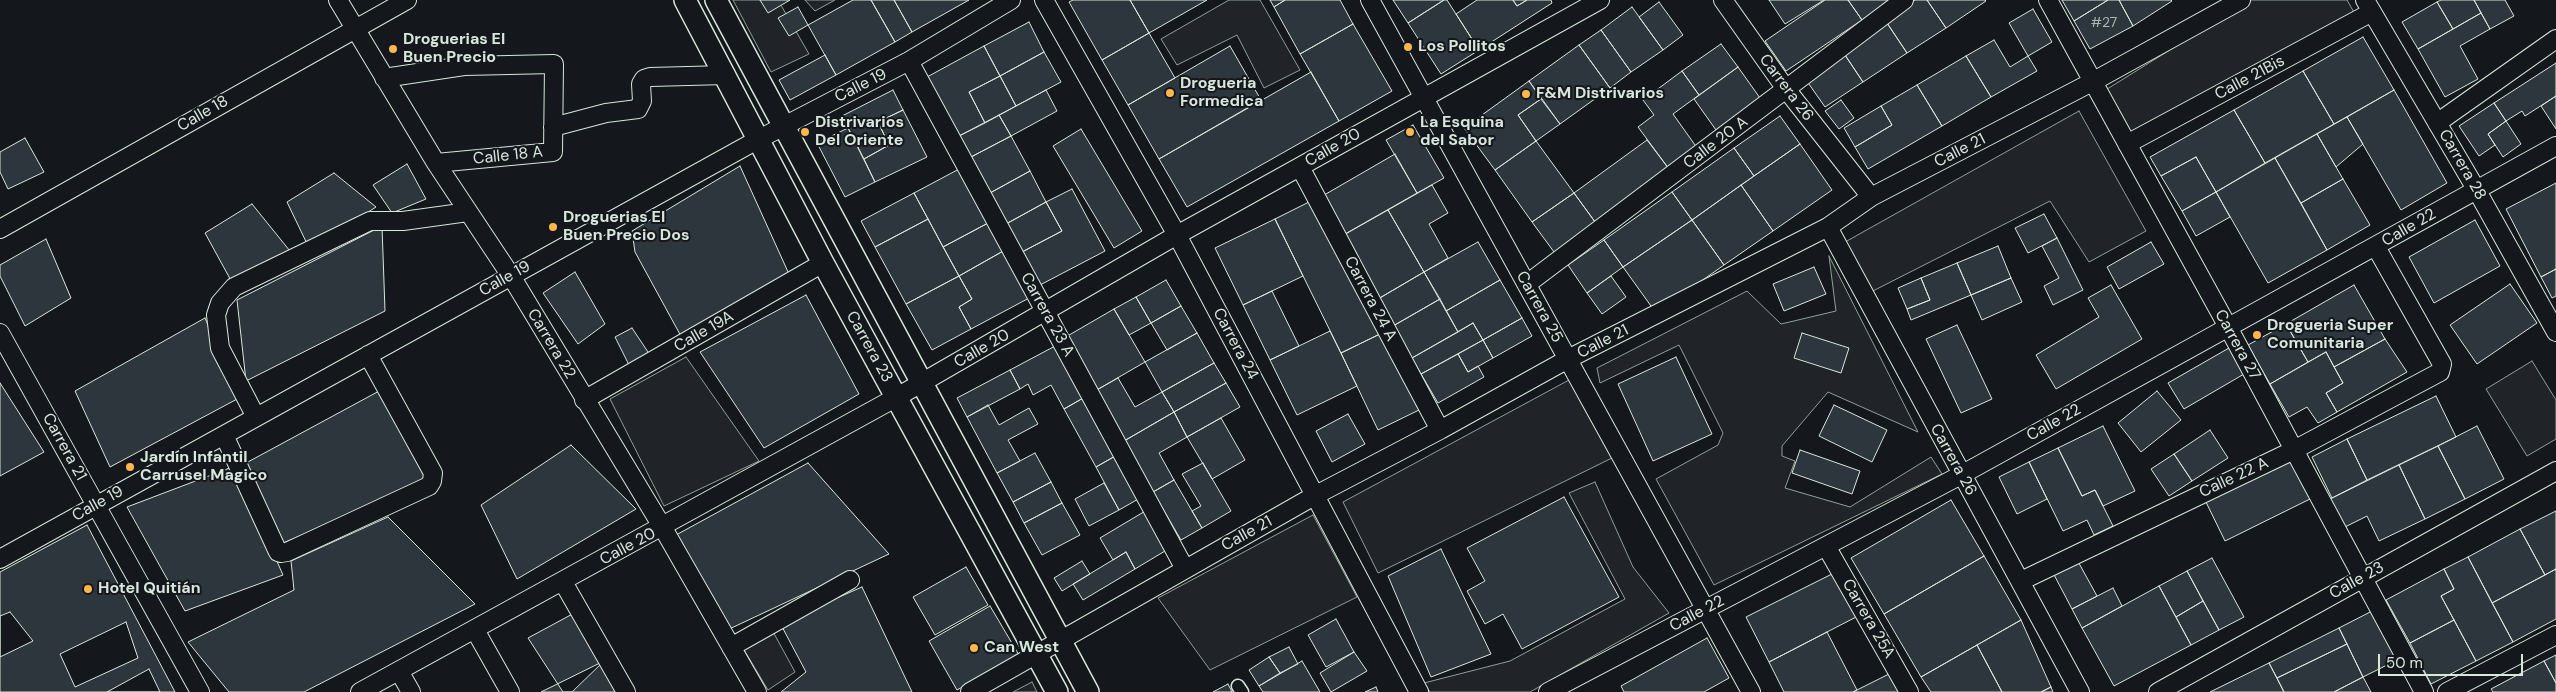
<!DOCTYPE html>
<html>
<head>
<meta charset="utf-8">
<style>
	body { margin:0 }
	#map { position:relative; width:2556px; height:692px; overflow:hidden; background:#14181c; font-family:"DM Sans",sans-serif }
	canvas { display:block }
	.scale { position:absolute; left:2378px; top:654px; width:145px; height:22px; box-sizing:border-box; border:2px solid #d8e6dc; border-top:0; padding-left:6px; font-size:15px; line-height:18px; white-space:nowrap; color:#d8e6dc; -webkit-text-stroke:4px #14181c; paint-order:stroke }
</style>
</head>
<body>
<div id="map">
<canvas width="2556" height="692"></canvas>
<div class="scale">50 m</div>
</div>
<script>
const g = document.querySelector('canvas').getContext('2d');
g.lineJoin = 'round';
function paint(path, color) {
  g.fillStyle = color;
  g.fill(path, 'evenodd');
}
function toPath(rows) {
  const path = new Path2D();
  for (const r of rows) {
    path.moveTo(r[0], r[1]);
    for (let i = 2; i < r.length; i += 2) path.lineTo(r[i], r[i + 1]);
  }
  return path;
}
function strokePath(path, color, width, dash) {
  g.strokeStyle = color;
  g.lineWidth = width;
  g.lineCap = dash ? 'butt' : 'round';
  g.setLineDash(dash || []);
  g.stroke(path);
}
function label(font, color, halo, rows, align = 'center') {
  g.font = font + ' "DM Sans",sans-serif';
  g.lineWidth = 4;
  g.setLineDash([]);
  g.textBaseline = 'middle';
  g.strokeStyle = halo;
  g.fillStyle = color;
  for (const [text, x, y, turn = 0] of rows) {
    g.save();
    g.translate(x, y);
    g.rotate((+turn || 0) * Math.PI / 180);
    g.textAlign = isNaN(turn) ? turn : align;
    if (halo) g.strokeText(text, 0, 0);
    g.fillText(text, 0, 0);
    g.restore();
  }
}
const green = toPath([
	[733,0,778,0,809,54,771,72,733,0],
	[805,0,835,0,815,11,805,0],
	[1229,0,1260,0,1300,70,1264,88,1237,35,1177,65,1161,39,1229,0],
	[2250,0,2347,0,2355,14,2127,139,2104,91,2250,0],
	[2079,111,2146,231,2089,262,2050,201,1865,295,1838,246,2079,111],
	[1829,256,1918,432,1828,392,1782,446,1782,456,1795,461,1785,488,1850,507,1931,457,1942,474,1714,585,1656,479,1718,445,1723,433,1679,345,1600,383,1597,368,1747,291,1781,324,1836,311,1829,256],
	[686,357,759,461,664,506,610,399,686,357],
	[2532,361,2556,400,2556,439,2527,456,2486,389,2532,361],
	[1569,380,1612,458,1378,573,1343,502,1569,380],
	[1595,482,1633,567,1669,613,1530,692,1430,692,1424,683,1510,661,1625,599,1569,493,1595,482],
	[1313,515,1357,597,1210,670,1158,598,1313,515],
	[771,628,795,672,768,690,737,638,771,628],
	[1032,682,1037,692,1013,692,1032,682]
]);
paint(green, '#202428');
strokePath(green, '#939e99', 1);
const building = toPath([
	[760,0,790,0,768,13,760,0],
	[853,0,871,0,895,42,836,75,808,25,853,0],
	[871,0,894,0,912,32,895,42,871,0],
	[894,0,969,0,912,32,894,0],
	[1073,0,1130,0,1149,33,1102,60,1069,2,1073,0],
	[1130,0,1207,0,1149,33,1130,0],
	[1270,0,1285,0,1274,7,1270,0],
	[1285,0,1340,0,1353,24,1300,54,1274,7,1285,0],
	[1393,0,1444,0,1408,23,1393,0],
	[1444,0,1447,0,1479,50,1441,74,1408,23,1444,0],
	[1477,0,1513,0,1517,6,1527,0,1551,0,1552,3,1479,50,1456,14,1477,0],
	[1513,0,1527,0,1517,6,1513,0],
	[1769,0,1824,0,1785,24,1769,0],
	[1825,0,1848,0,1862,20,1786,71,1765,41,1825,0],
	[1848,0,1893,0,1862,20,1848,0],
	[1915,0,1927,0,1946,28,1907,53,1885,20,1915,0],
	[1927,0,1985,0,1986,1,1946,28,1927,0],
	[2062,0,2108,0,2074,21,2062,0],
	[2108,0,2119,0,2133,26,2090,49,2074,21,2108,0],
	[2119,0,2171,0,2172,1,2133,26,2119,0],
	[2441,0,2474,0,2481,13,2453,29,2437,2,2441,0],
	[2474,0,2505,0,2514,16,2490,29,2474,0],
	[1659,2,1683,35,1663,50,1639,17,1659,2],
	[2437,2,2453,29,2418,49,2402,22,2437,2],
	[798,7,808,25,789,36,778,18,798,7],
	[1632,7,1663,50,1631,72,1601,30,1632,7],
	[2033,9,2052,42,2028,56,2009,23,2033,9],
	[2481,13,2490,29,2460,46,2478,79,2445,97,2418,49,2481,13],
	[1885,20,1907,53,1863,82,1843,52,1885,20],
	[1029,22,1044,52,1000,76,984,46,1029,22],
	[1353,24,1392,91,1339,121,1300,54,1353,24],
	[1601,30,1631,72,1610,88,1579,45,1601,30],
	[1149,33,1175,78,1128,105,1102,60,1149,33],
	[2363,37,2394,90,2334,124,2303,71,2363,37],
	[1994,40,2010,67,2028,56,2037,71,1991,97,1966,56,1994,40],
	[1721,44,1738,67,1699,95,1682,71,1721,44],
	[1579,45,1610,88,1560,124,1529,81,1579,45],
	[984,46,1000,76,969,92,985,123,959,136,927,77,984,46],
	[1230,46,1261,100,1159,159,1128,105,1230,46],
	[1044,52,1061,82,1016,106,1000,76,1044,52],
	[1843,52,1863,82,1825,107,1804,77,1843,52],
	[825,55,836,75,790,100,779,80,825,55],
	[1966,56,1991,97,1942,126,1917,85,1966,56],
	[2556,63,2556,96,2525,116,2522,111,2506,121,2494,103,2556,63],
	[1738,67,1760,98,1716,130,1694,99,1738,67],
	[1682,71,1699,95,1673,114,1700,152,1672,173,1638,127,1654,115,1643,100,1682,71],
	[2303,71,2334,124,2265,163,2234,110,2303,71],
	[1311,72,1339,121,1187,207,1159,159,1311,72],
	[1000,76,1016,106,985,123,969,92,1000,76],
	[1529,81,1541,99,1518,115,1536,141,1495,170,1464,128,1529,81],
	[1917,85,1942,126,1868,169,1855,147,1892,125,1881,106,1917,85],
	[893,90,903,110,878,122,889,145,864,159,842,116,893,90],
	[1046,90,1057,111,1011,136,999,115,1046,90],
	[2394,90,2447,183,2401,210,2347,117,2394,90],
	[2556,96,2556,129,2541,106,2556,96],
	[1541,99,1560,124,1536,141,1518,115,1541,99],
	[1841,100,1854,118,1839,129,1825,111,1841,100],
	[2494,103,2506,121,2488,134,2495,145,2479,156,2459,126,2494,103],
	[1881,106,1892,125,1855,147,1844,128,1881,106],
	[903,110,927,157,875,182,864,159,889,145,878,122,903,110],
	[2234,110,2265,163,2216,192,2196,157,2161,176,2150,157,2234,110],
	[999,115,1011,136,971,157,959,136,999,115],
	[1780,116,1800,144,1754,176,1734,148,1780,116],
	[2347,117,2363,144,2336,167,2317,134,2347,117],
	[2506,121,2521,144,2503,157,2488,134,2506,121],
	[1413,125,1444,178,1417,193,1386,140,1413,125],
	[848,128,875,182,845,197,817,143,848,128],
	[1081,129,1142,231,1114,248,1053,146,1081,129],
	[2317,134,2343,179,2301,203,2275,158,2317,134],
	[1011,136,1030,171,990,193,971,157,1011,136],
	[25,138,44,172,8,189,0,172,0,152,25,138],
	[1647,140,1672,173,1598,226,1574,193,1647,140],
	[1536,141,1574,193,1532,222,1495,170,1536,141],
	[1800,144,1832,190,1773,231,1741,185,1800,144],
	[1734,148,1754,176,1692,220,1672,192,1734,148],
	[1395,154,1417,193,1338,238,1319,198,1395,154],
	[2196,157,2216,192,2182,211,2161,176,2196,157],
	[2275,158,2327,250,2268,283,2216,192,2275,158],
	[407,164,426,199,392,213,373,185,407,164],
	[740,166,789,274,682,338,635,252,632,231,740,166],
	[961,168,990,222,943,247,914,193,961,168],
	[1030,171,1046,202,1006,224,990,193,1030,171],
	[334,173,376,207,310,250,287,202,334,173],
	[2343,179,2370,225,2327,250,2301,203,2343,179],
	[2556,183,2556,269,2541,277,2506,209,2556,183],
	[1432,185,1448,213,1429,224,1448,258,1424,272,1388,210,1432,185],
	[1741,185,1773,231,1724,265,1692,220,1741,185],
	[1072,189,1105,251,1040,285,1022,252,1062,231,1046,202,1072,189],
	[1672,192,1692,220,1623,267,1604,240,1672,192],
	[2216,192,2230,217,2196,236,2182,211,2216,192],
	[914,193,928,219,875,247,861,221,914,193],
	[1574,193,1598,226,1557,256,1532,222,1574,193],
	[1046,202,1062,231,1022,252,1006,224,1046,202],
	[1309,202,1382,333,1341,353,1275,219,1309,202],
	[252,204,294,256,234,286,205,233,252,204],
	[1388,210,1424,272,1378,299,1342,236,1388,210],
	[2044,214,2057,238,2028,253,2015,228,2044,214],
	[928,219,959,276,906,304,875,247,928,219],
	[1275,219,1303,276,1243,305,1215,248,1275,219],
	[1692,220,1724,265,1656,313,1623,267,1692,220],
	[2475,220,2500,266,2434,303,2409,257,2475,220],
	[990,222,1005,250,959,276,943,247,990,222],
	[382,226,385,311,246,381,237,300,382,226],
	[2057,238,2083,290,2053,305,2044,286,2059,278,2042,246,2057,238],
	[46,239,71,298,25,326,0,276,0,265,46,239],
	[1604,240,1623,267,1587,293,1568,265,1604,240],
	[1478,242,1500,280,1446,311,1424,272,1478,242],
	[2151,242,2164,264,2119,289,2107,267,2151,242],
	[1998,246,2011,278,1971,295,1957,263,1998,246],
	[1005,250,1031,297,971,329,959,307,972,299,959,276,1005,250],
	[1957,263,1971,295,1911,320,1907,309,1930,300,1921,278,1957,263],
	[1814,267,1826,294,1784,311,1773,284,1814,267],
	[2556,269,2556,296,2552,298,2541,277,2556,269],
	[575,272,605,324,578,344,543,293,575,272],
	[1424,272,1440,299,1393,326,1378,299,1424,272],
	[959,276,972,299,959,307,971,329,932,350,906,304,959,276],
	[1611,276,1626,297,1602,314,1587,293,1611,276],
	[1921,278,1930,300,1907,309,1898,288,1921,278],
	[2011,278,2022,302,1982,320,1971,295,2011,278],
	[1166,280,1181,306,1151,323,1136,297,1166,280],
	[1500,280,1522,318,1483,340,1473,323,1458,332,1446,311,1500,280],
	[2510,284,2537,323,2477,364,2450,325,2510,284],
	[2111,285,2142,339,2056,389,2036,355,2099,317,2088,298,2111,285],
	[2354,285,2385,339,2334,367,2326,352,2308,362,2286,324,2354,285],
	[1272,291,1299,346,1270,360,1243,305,1272,291],
	[806,295,859,394,764,448,700,352,806,295],
	[1136,297,1151,323,1129,335,1114,309,1136,297],
	[1440,299,1458,332,1412,358,1393,326,1440,299],
	[1181,306,1197,333,1167,350,1151,323,1181,306],
	[1114,309,1145,362,1095,391,1064,338,1114,309],
	[205,318,239,398,110,467,75,391,205,318],
	[1522,318,1532,336,1493,358,1483,340,1522,318],
	[1473,323,1483,340,1421,374,1412,358,1473,323],
	[2286,324,2308,362,2270,384,2248,345,2286,324],
	[1957,325,1992,399,1961,413,1926,339,1957,325],
	[632,328,650,355,629,365,615,337,632,328],
	[1330,331,1357,386,1297,415,1270,360,1330,331],
	[1197,333,1214,363,1162,392,1145,362,1197,333],
	[1382,333,1419,410,1378,430,1341,353,1382,333],
	[1802,333,1849,348,1841,373,1794,358,1802,333],
	[2385,339,2407,372,2337,412,2326,393,2343,383,2334,367,2385,339],
	[1483,340,1493,358,1468,372,1458,354,1483,340],
	[1057,345,1085,397,1064,409,1051,385,1033,395,1028,384,1020,389,1010,370,1057,345],
	[2229,348,2244,374,2184,409,2168,383,2229,348],
	[2326,352,2343,383,2326,393,2337,412,2318,423,2307,407,2289,417,2270,384,2326,352],
	[1458,354,1468,372,1478,366,1484,377,1438,403,1421,374,1458,354],
	[1676,357,1712,434,1653,461,1618,384,1676,357],
	[1214,363,1226,383,1174,412,1162,392,1214,363],
	[1010,370,1020,389,967,417,957,398,1010,370],
	[1118,378,1135,407,1162,392,1174,412,1124,441,1095,391,1118,378],
	[0,383,44,452,0,476,0,383],
	[1226,383,1240,407,1187,437,1174,412,1226,383],
	[381,390,427,482,283,543,246,463,381,390],
	[2157,391,2181,420,2141,452,2118,423,2157,391],
	[2436,396,2456,437,2367,480,2347,439,2436,396],
	[1085,397,1117,455,1096,467,1064,409,1085,397],
	[988,405,999,425,1029,408,1038,424,1008,440,1020,461,997,473,967,417,988,405],
	[1834,405,1887,430,1872,462,1819,436,1834,405],
	[1174,412,1187,437,1159,453,1174,480,1153,492,1124,441,1174,412],
	[1348,414,1365,444,1332,462,1316,431,1348,414],
	[1221,418,1245,460,1212,479,1187,437,1221,418],
	[2103,426,2135,491,2103,506,2095,490,2082,496,2058,448,2103,426],
	[2477,426,2504,479,2465,499,2438,446,2477,426],
	[2210,430,2228,458,2192,481,2174,454,2210,430],
	[2347,439,2367,480,2332,498,2312,457,2347,439],
	[571,445,636,509,517,579,481,505,571,445],
	[2438,446,2465,499,2425,519,2399,465,2438,446],
	[2058,448,2082,496,2095,490,2113,526,2094,535,2087,520,2063,531,2029,462,2058,448],
	[1800,450,1860,471,1852,494,1792,473,1800,450],
	[1035,453,1051,482,1013,502,997,473,1035,453],
	[2174,454,2192,481,2169,496,2151,469,2174,454],
	[1117,455,1140,498,1119,510,1096,467,1117,455],
	[2289,456,2312,498,2225,541,2204,498,2289,456],
	[2029,462,2047,499,2017,514,1999,477,2029,462],
	[808,463,889,554,725,631,676,535,808,463],
	[1203,463,1231,511,1202,528,1192,511,1201,506,1182,474,1203,463],
	[2399,465,2425,519,2379,541,2367,516,2339,530,2324,502,2399,465],
	[235,466,283,575,185,611,127,507,235,466],
	[1174,480,1202,528,1181,540,1153,492,1174,480],
	[1051,482,1062,503,1024,523,1013,502,1051,482],
	[1104,483,1119,510,1089,526,1075,499,1104,483],
	[1564,497,1619,597,1522,649,1503,614,1485,624,1467,591,1485,581,1467,548,1564,497],
	[1951,500,1984,556,1884,614,1851,558,1951,500],
	[1062,503,1080,535,1042,555,1024,523,1062,503],
	[1147,510,1170,548,1135,569,1126,552,1113,560,1100,538,1147,510],
	[2556,511,2556,569,2545,575,2520,529,2556,511],
	[388,517,475,604,304,692,229,692,188,642,294,590,291,561,388,517],
	[87,525,175,692,0,692,0,572,87,525],
	[2520,529,2545,575,2492,603,2468,557,2520,529],
	[1441,549,1491,654,1431,677,1388,576,1441,549],
	[1126,552,1135,569,1083,600,1073,584,1126,552],
	[1984,556,2021,620,1921,677,1884,614,1984,556],
	[2075,556,2097,596,2072,609,2051,569,2075,556],
	[2468,557,2513,642,2476,661,2441,596,2454,589,2444,569,2468,557],
	[2212,558,2244,617,2219,630,2187,571,2212,558],
	[1082,561,1090,574,1062,591,1054,578,1082,561],
	[966,567,988,605,935,635,913,597,966,567],
	[2444,569,2454,589,2441,596,2454,620,2410,643,2386,600,2444,569],
	[2556,569,2556,619,2513,642,2492,603,2556,569],
	[2187,571,2203,601,2176,617,2159,586,2187,571],
	[1836,572,1858,616,1769,662,1746,617,1836,572],
	[2159,586,2191,645,2114,686,2082,628,2159,586],
	[862,587,912,692,781,692,806,672,780,623,862,587],
	[2113,588,2122,606,2082,628,2072,609,2113,588],
	[2203,601,2219,630,2191,645,2176,617,2203,601],
	[990,606,1019,655,957,690,929,641,990,606],
	[2374,610,2401,658,2363,677,2339,628,2374,610],
	[578,611,604,661,572,692,563,692,528,638,578,611],
	[10,612,33,641,0,657,0,616,10,612],
	[1336,619,1354,652,1326,667,1308,635,1336,619],
	[2021,620,2051,687,2041,692,2002,692,1977,645,2021,620],
	[2454,620,2476,661,2431,684,2410,643,2454,620],
	[126,622,138,658,75,687,60,654,126,622],
	[2339,628,2347,644,2277,678,2269,663,2339,628],
	[1827,632,1857,690,1853,692,1784,692,1769,662,1827,632],
	[1707,638,1729,678,1704,692,1624,692,1621,686,1707,638],
	[2347,644,2363,677,2334,692,2284,692,2277,678,2347,644],
	[1977,645,2002,692,1931,692,1921,677,1977,645],
	[1289,647,1298,664,1280,673,1269,657,1289,647],
	[1354,652,1367,671,1331,692,1320,673,1354,652],
	[2556,655,2556,683,2544,661,2556,655],
	[1269,657,1280,673,1259,686,1249,670,1269,657],
	[604,661,622,692,541,692,604,661],
	[1302,661,1320,692,1263,692,1259,686,1302,661],
	[2544,661,2556,683,2556,692,2493,692,2491,689,2544,661],
	[2269,663,2284,692,2210,692,2269,663],
	[149,669,160,692,107,692,149,669],
	[1891,673,1901,692,1853,692,1891,673],
	[2363,677,2371,692,2334,692,2363,677],
	[1228,684,1232,692,1213,692,1228,684],
	[1376,687,1378,692,1365,692,1376,687],
	[2051,687,2053,692,2041,692,2051,687]
]);
paint(building, '#2c363c');
strokePath(building, '#d8e6dc', 1);
const pedestrian = toPath([
	[1238,686,1242,692]
]);
const minor = toPath([
	[338,0,436,163,511,276,663,528,757,692],
	[1044,0,1177,235,1419,692],
	[1370,0,1751,692],
	[1723,0,1786,89,1871,197],
	[2048,0,2228,327,2424,692],
	[2365,0,2476,189,2556,332],
	[909,61,1185,569],
	[384,78,464,66,554,64,553,152,436,163],
	[2437,123,2556,39],
	[553,127,606,113,638,109,642,101,641,84,644,79,650,77,726,75],
	[2127,144,2372,12],
	[1300,167,1440,430],
	[1828,227,2080,692],
	[0,229,407,0],
	[1527,284,1904,0],
	[0,333,200,692],
	[584,400,823,263],
	[256,417,220,348,216,315,220,303,234,287,370,221,403,221,468,212],
	[224,435,278,552,281,553,287,552,429,486,432,481,433,473,368,355],
	[1826,546,1909,692],
	[0,559,759,139,909,61,1011,0],
	[2021,581,2294,450,2440,372,2442,364,2376,247],
	[563,582,626,692],
	[475,630,510,692],
	[731,647,850,580],
	[399,671,411,692],
	[360,692,897,397,1177,235,1600,0],
	[970,692,1314,496,1440,430,1568,359,1828,227,1871,197,2094,81,2241,0],
	[1548,692,1961,475,2556,146],
	[2158,692,2556,471],
	[2447,692,2556,635]
]);
const tertiary = toPath([
	[685,0,823,263,1057,692],
	[716,0,1088,692]
]);
strokePath(pedestrian, '#d8e6dc', 15);
strokePath(minor, '#d8e6dc', 20);
strokePath(tertiary, '#d8e6dc', 24);
strokePath(pedestrian, '#14181c', 12);
strokePath(minor, '#14181c', 18);
strokePath(tertiary, '#14181c', 21);
for (const [x, y, r, color] of [
	[1408,47,5,"#ffb74d"],
	[393,49,5,"#ffb74d"],
	[1170,93,5,"#ffb74d"],
	[1526,94,5,"#ffb74d"],
	[805,132,5,"#ffb74d"],
	[1410,132,5,"#ffb74d"],
	[553,227,5,"#ffb74d"],
	[2257,335,5,"#ffb74d"],
	[130,467,5,"#ffb74d"],
	[88,589,5,"#ffb74d"],
	[974,648,5,"#ffb74d"]
]) {
  const dot = new Path2D();
  dot.arc(x, y, r, 0, 2 * Math.PI);
  g.fillStyle = color;
  g.fill(dot);
  strokePath(dot, '#14181c', 2);
}
label('14px', '#adbab4', null, [
	["#27",2104,23]
]);
label('bold 16px', '#d8e6dc', '#14181c', [
	["Droguerias El",403,40],
	["Buen Precio",403,58],
	["Los Pollitos",1418,47],
	["Drogueria",1180,84],
	["Formedica",1180,102],
	["F&M Distrivarios",1536,94],
	["Distrivarios",815,123],
	["Del Oriente",815,141],
	["La Esquina",1420,123],
	["del Sabor",1420,141],
	["Droguerias El",563,218],
	["Buen Precio Dos",563,236],
	["Drogueria Super",2267,326],
	["Comunitaria",2267,344],
	["Jardín Infantil",140,458],
	["Carrusel Magico",140,476],
	["Hotel Quitián",98,589],
	["Can West",984,648]
], 'left');
label('16px', '#d8e6dc', '#14181c', [
	["Calle 21Bis",2250,78,-28],
	["Calle 19",861,86,-27],
	["Carrera 26",1786,88,53],
	["Calle 18",203,114,-30],
	["Calle 20 A",1716,143,-37],
	["Calle 20",1333,148,-30],
	["Calle 21",1960,151,-27],
	["Calle 18 A",508,156,-6],
	["Carrera 28",2462,165,60],
	["Calle 22",2409,228,-30],
	["Calle 19",505,279,-29],
	["Carrera 24 A",1370,299,62],
	["Carrera 25",1539,307,61],
	["Carrera 23 A",1047,315,61],
	["Calle 19A",704,332,-30],
	["Calle 21",1603,342,-27],
	["Carrera 22",551,344,59],
	["Carrera 24",1235,344,62],
	["Carrera 27",2237,345,61],
	["Carrera 23",869,347,61],
	["Calle 20",982,349,-30],
	["Calle 22",2054,423,-29],
	["Carrera 21",64,447,61],
	["Carrera 26",1953,460,61],
	["Calle 22 A",2234,478,-25],
	["Calle 19",98,504,-29],
	["Calle 21",1247,534,-29],
	["Calle 20",628,547,-28],
	["Calle 23",2357,581,-29],
	["Calle 22",1697,614,-28],
	["Carrera 25A",1868,619,60]
]);
</script>
</body>
</html>
